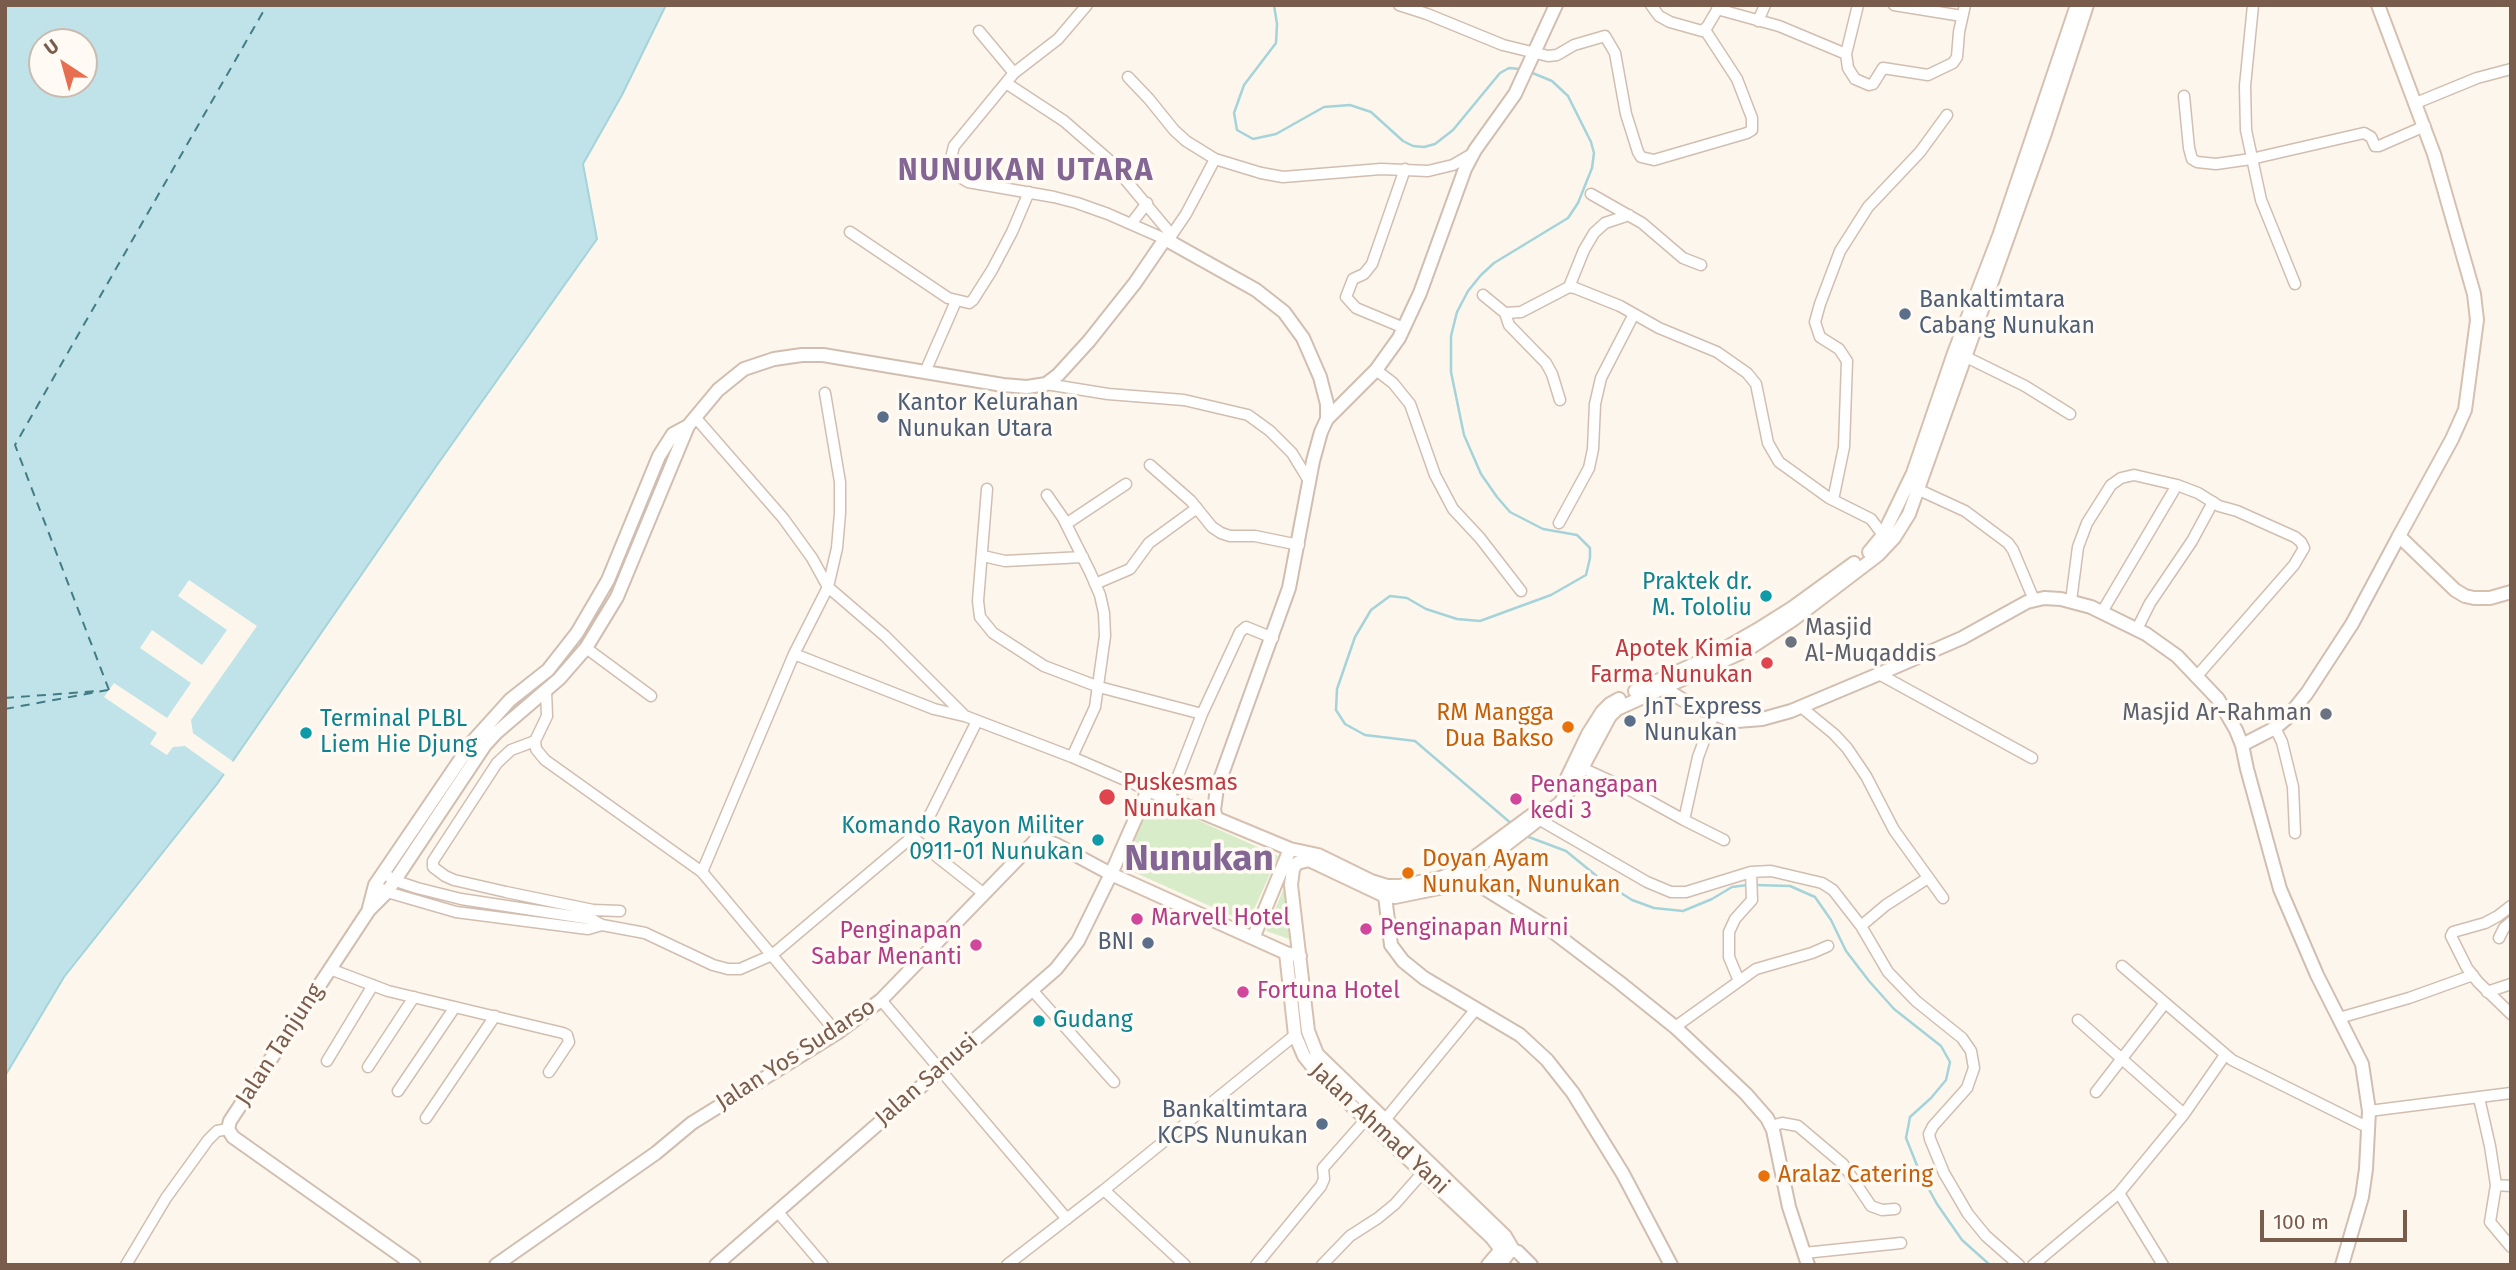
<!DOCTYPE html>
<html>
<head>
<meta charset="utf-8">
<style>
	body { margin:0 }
	#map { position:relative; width:2516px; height:1270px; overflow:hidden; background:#fdf6ec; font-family:"Fira Sans",sans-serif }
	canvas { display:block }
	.frame { position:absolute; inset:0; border:7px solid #7a5c4d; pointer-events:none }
	.north { position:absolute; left:28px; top:28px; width:70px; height:70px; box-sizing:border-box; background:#fffaf3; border:2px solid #cabbb1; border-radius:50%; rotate:324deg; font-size:19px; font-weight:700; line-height:28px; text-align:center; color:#7a5c4d }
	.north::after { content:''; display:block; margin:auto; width:24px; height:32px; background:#e76f51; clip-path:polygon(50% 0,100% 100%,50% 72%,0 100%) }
	.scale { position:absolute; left:2260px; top:1210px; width:147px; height:32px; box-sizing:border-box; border:4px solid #7a5c4d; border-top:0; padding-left:9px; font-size:21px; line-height:24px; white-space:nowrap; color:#7a5c4d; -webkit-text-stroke:5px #fffaf3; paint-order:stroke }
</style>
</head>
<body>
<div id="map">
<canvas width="2516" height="1270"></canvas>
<div class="frame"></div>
<div class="north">U</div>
<div class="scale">100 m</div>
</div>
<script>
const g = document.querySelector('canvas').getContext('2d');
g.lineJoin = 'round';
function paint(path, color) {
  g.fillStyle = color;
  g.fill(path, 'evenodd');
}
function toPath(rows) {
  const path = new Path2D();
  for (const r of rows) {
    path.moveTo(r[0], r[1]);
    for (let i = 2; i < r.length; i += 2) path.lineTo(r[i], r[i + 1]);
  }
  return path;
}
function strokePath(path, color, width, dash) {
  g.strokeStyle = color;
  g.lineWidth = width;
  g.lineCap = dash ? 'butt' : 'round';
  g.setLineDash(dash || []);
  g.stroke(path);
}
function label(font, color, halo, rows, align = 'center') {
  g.font = font + ' "Fira Sans",sans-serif';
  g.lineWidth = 7;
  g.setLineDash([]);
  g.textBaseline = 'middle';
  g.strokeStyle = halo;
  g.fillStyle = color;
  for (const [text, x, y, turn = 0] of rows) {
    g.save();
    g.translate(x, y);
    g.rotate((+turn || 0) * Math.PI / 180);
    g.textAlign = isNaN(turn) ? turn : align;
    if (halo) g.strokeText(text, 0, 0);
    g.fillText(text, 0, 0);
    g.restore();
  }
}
paint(toPath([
	[1150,799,1278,856,1248,923,1120,866],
	[1286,883,1289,939,1266,931]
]), '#d8ecc9');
const water = toPath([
	[5,5,666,5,622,95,583,164,597,239,437,465,217,784,64,977,5,1076,5,5],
	[42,42,84,42,84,84,42,84,42,42]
]);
paint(water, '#bfe3e8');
strokePath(water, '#a5d3da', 2);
paint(toPath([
	[189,580,257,626,191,720,193,733,235,763,227,776,185,746,173,747,167,755,150,744,157,733,104,697,114,683,167,718,191,683,140,648,152,630,202,665,227,630,178,596]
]), '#fdf6ec');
strokePath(toPath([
	[1274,5,1277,24,1276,43,1244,85,1234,113,1237,130,1253,139,1276,134,1324,107,1350,105,1371,112,1403,141,1413,146,1424,147,1435,144,1453,130,1500,73,1509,68,1520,69],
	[1513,825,1415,741,1365,735,1345,724,1336,710,1337,689,1355,637,1371,610,1390,596,1407,598,1426,609,1457,619,1480,621,1551,595,1586,575,1590,558,1590,548,1577,535,1543,529,1510,512,1497,497,1481,474,1464,435,1451,372,1451,336,1457,312,1468,291,1481,275,1494,263,1568,218,1578,203,1592,168,1594,153,1591,142,1568,96,1552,81,1530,72],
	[1526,836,1566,851,1604,882,1632,900,1654,908,1683,911,1712,899,1732,887,1748,885],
	[1755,885,1790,886,1815,897,1831,920,1846,951,1869,981,1894,1009,1941,1046,1950,1062,1946,1080,1931,1098,1910,1117,1906,1138,1920,1173,1937,1204,1962,1240,1990,1265]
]), '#a5d3da', 2.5);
strokePath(toPath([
	[109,690,15,445,267,5],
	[5,698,98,691],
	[5,709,108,690]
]), '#437c86', 2, [9, 7]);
const minor = toPath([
	[1087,5,1058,39,1014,73,954,146,951,158,955,174,968,182,1054,197,1077,203,1108,214,1165,239],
	[1399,5,1427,14,1503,45,1548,56,1557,55,1574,45,1605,36,1615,53,1626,114,1638,152,1641,157,1654,160,1747,133,1752,130,1752,118,1737,79,1705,30],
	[1651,5,1659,16,1670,22,1702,31,1707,27,1720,5],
	[1894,5,1962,16],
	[2253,5,2245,86,2246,130,2261,200,2295,284],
	[1717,9,1779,26,1846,54,1848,68,1855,79,1869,85,1873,84,1883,68,1928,75,1953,63,1957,57,1959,32,1965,5],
	[1758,21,1765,5],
	[979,31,1014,73],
	[1846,54,1858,5],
	[1128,77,1149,99,1174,130,1186,141,1215,159,1261,173,1283,177,1381,169,1428,171,1453,165,1472,154],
	[1006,83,1064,121,1109,160,1170,233,1172,242],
	[2184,96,2189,148,2192,159,2197,162,2216,164,2251,159,2364,133,2371,137,2375,146,2379,146,2425,126],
	[2416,103,2477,78,2511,69],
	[1591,194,1642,223,1683,258,1701,265],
	[1131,224,1147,203],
	[850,232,948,298,969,303,973,300,992,270,1012,232,1029,192],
	[1171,236,1186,214,1215,159],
	[1569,287,1584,250,1594,233,1605,223,1629,215],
	[1483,295,1505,313,1509,325,1546,363,1552,374,1560,400],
	[1505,313,1521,312,1569,287,1575,288,1620,306,1659,328,1717,352,1747,373,1756,384,1768,443,1779,462,1829,498,1871,519,1883,535],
	[1404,328,1356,308,1346,297,1353,279,1364,274,1372,264,1405,169],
	[1960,354,2025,386,2070,414],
	[1376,370,1393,383,1410,404,1435,475,1453,509,1480,538,1521,591],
	[925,372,956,301],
	[1046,384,1108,394,1184,400,1248,415,1270,431,1292,453,1309,481],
	[695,417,783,518,812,558,828,587,885,636,965,716,1072,757,1148,790],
	[1150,465,1191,501,1212,527,1221,533,1230,536,1255,536,1299,545],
	[987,489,978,601,980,617,993,633,1044,666,1099,687,1202,714,1240,632,1246,627,1273,638],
	[1917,489,1965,511,2008,543,2013,550,2034,600],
	[1047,495,1063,518,1090,572,1100,595,1104,613,1105,636,1095,707,1072,757],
	[1833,500,1844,447,1847,361,1839,349,1820,337,1815,322,1820,304,1840,251,1868,207,1920,152,1947,115],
	[1559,523,1589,468,1593,449,1595,404,1601,378,1634,314],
	[1066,524,1126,484],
	[983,556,1005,561,1083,557],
	[1095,584,1130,569,1149,543,1197,508],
	[2071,601,2078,547,2087,523,2111,485,2121,478,2134,475,2177,485,2198,493,2219,506,2237,511,2295,537,2301,542,2304,548,2294,565,2197,676],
	[2102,612,2177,485],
	[2137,629,2150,603,2192,541,2213,502],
	[586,648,651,696],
	[794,654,934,709,964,716],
	[1879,674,2032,758],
	[546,691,547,716,535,741,536,749,545,760,702,872,837,1033],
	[1801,707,1834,734,1847,748,1866,776,1894,830,1943,898],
	[2275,728,2282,742,2293,787,2295,833],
	[535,741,511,750,497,763,433,861,433,867,445,876,454,880,506,892,593,910,620,911],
	[1582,768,1628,789,1684,820,1698,757,1714,714],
	[1169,799,1202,714],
	[1540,820,1647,882,1671,892,1686,892,1751,872,1771,871,1822,883,1833,890,1861,926,1888,972,1916,1001,1962,1038,1971,1051,1974,1068,1967,1088,1933,1126,1929,1134,1930,1139,1944,1173,1968,1214,1986,1236,2019,1265],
	[1684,820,1724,840],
	[912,837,983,893],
	[702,872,794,654,828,587,837,548,840,513,840,482,825,393],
	[383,873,396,881,417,888,461,899,591,919,602,925,645,933,713,965,728,969,740,969,772,955,912,837,931,813,977,721],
	[375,885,387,892,456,912,588,929,602,925],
	[2511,906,2498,916,2485,923,2453,932,2451,936,2467,968,2478,982,2511,1014],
	[1861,926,1886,905,1928,878],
	[2499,938,2504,928,2511,922],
	[2122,966,2232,1060,2369,1128],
	[330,969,388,991,563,1033,567,1035,569,1042,549,1072],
	[1739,981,1729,957,1729,932,1735,919,1752,900,1751,872],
	[1032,990,1114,1082],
	[2487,992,2511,984],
	[881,1000,1067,1219],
	[2339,1018,2409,998,2473,975],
	[2078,1020,2184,1114],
	[1675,1027,1756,969,1812,953,1828,946],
	[327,1061,373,985],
	[368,1067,414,997],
	[398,1091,455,1007],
	[2096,1092,2165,1003],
	[2479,1098,2490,1146,2496,1185,2490,1222,2511,1247],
	[2369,1111,2511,1093],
	[426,1118,495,1016],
	[1384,1121,1476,1009],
	[1771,1126,1782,1123,1798,1126,1843,1164,1871,1206,1882,1210,1895,1209],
	[2496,1185,2511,1186],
	[1104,1190,1185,1265],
	[2119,1193,2163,1265],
	[777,1211,823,1265],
	[1804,1253,1901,1243],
	[126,1265,166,1198,208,1140,217,1131,228,1129],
	[1007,1265,1104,1190,1295,1035],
	[1256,1265,1321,1186,1324,1179,1323,1168,1367,1118],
	[1322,1265,1350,1236,1378,1218,1395,1204,1424,1171],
	[2033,1265,2119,1193,2184,1114,2225,1055]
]);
const tertiary = toPath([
	[1658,681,1663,688,1688,703,1727,719,1737,721,1762,719,1791,711,1879,674,1962,638,2027,602,2044,598,2061,599,2091,607,2146,634,2177,656,2218,699,2236,730,2242,745,2247,769,2280,889,2317,975,2362,1064,2369,1111,2366,1169,2362,1197,2342,1265],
	[2242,745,2275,728,2287,718,2307,693,2352,624,2399,536],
	[1216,818,1214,810,1217,788,1289,588,1313,461,1321,432,1327,419,1376,370,1399,338,1420,293,1465,169,1475,150,1515,94,1556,5],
	[1460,870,1466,877,1548,928,1619,982,1675,1027,1746,1094,1767,1118,1773,1130,1789,1207,1808,1265],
	[1385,896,1391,945,1403,961,1424,978,1520,1035,1547,1060,1573,1093,1623,1174,1671,1265],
	[369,908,375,885,473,741,510,700,548,670,577,633,608,580,659,456,673,434,688,426],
	[1502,1247,1518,1252,1531,1265],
	[414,1265,233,1137,228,1129,230,1121,369,910,387,892,485,745,496,733,559,679,586,648,617,597,688,426,718,390,744,369,774,359,802,355,823,355,1003,385,1027,387,1046,384,1058,375,1089,341,1135,283,1165,239,1256,290,1284,312,1303,338,1320,377,1327,404,1327,419],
	[496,1265,656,1153,692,1123,837,1033,881,1000,1038,838,1057,845,1111,874,1078,941,1056,969,716,1265]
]);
const secondary = toPath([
	[2378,5,2434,154,2474,294,2477,320,2465,410,2452,439,2399,536,2455,590,2465,596,2474,598,2490,598,2511,592],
	[1869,552,1883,535,1913,473,1954,353,1999,236,2077,5],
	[1635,691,1710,657,1757,630,1792,608,1854,563],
	[1565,782,1588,734,1602,712,1610,704,1619,699],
	[1254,936,1290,849],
	[1286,953,1295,1035,1304,1056,1320,1076,1492,1238,1499,1247,1499,1252,1488,1265],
	[1300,956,1286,953,1111,874,1148,790,1290,849,1318,855,1371,881,1387,886,1400,886,1440,878,1453,873,1536,812],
	[1500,1265,1512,1248,1505,1236,1317,1054,1308,1031,1291,885,1293,869,1297,863,1309,860,1385,896,1395,897,1444,887,1458,882,1560,803,1573,785,1610,716,1617,709,1747,650,1794,619,1878,555,1894,538,1909,514,2045,133,2087,5]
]);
strokePath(minor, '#d1beb0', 13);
strokePath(tertiary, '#d1beb0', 16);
strokePath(secondary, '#d6c0b0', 16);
strokePath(minor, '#fff', 10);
strokePath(tertiary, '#fff', 12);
strokePath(secondary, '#fff', 12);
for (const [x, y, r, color] of [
	[1905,314,7,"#5c6f8a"],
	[883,417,7,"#5c6f8a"],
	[1766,596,7,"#0f9aa8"],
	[1791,642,7,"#6b7280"],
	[1767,663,7,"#e0444e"],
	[2326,714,7,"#6b7280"],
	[1630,721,7,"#5c6f8a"],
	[1568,727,7,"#e8710a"],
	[306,733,7,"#0f9aa8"],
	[1107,797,9,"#e0444e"],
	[1516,799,7,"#d1479c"],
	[1098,840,7,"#0f9aa8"],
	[1408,873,7,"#e8710a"],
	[1137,919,7,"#d1479c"],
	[1366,929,7,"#d1479c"],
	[1148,943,7,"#5c6f8a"],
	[976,945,7,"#d1479c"],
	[1243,992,7,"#d1479c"],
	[1039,1021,7,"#0f9aa8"],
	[1322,1124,7,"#5c6f8a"],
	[1764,1176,7,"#e8710a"]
]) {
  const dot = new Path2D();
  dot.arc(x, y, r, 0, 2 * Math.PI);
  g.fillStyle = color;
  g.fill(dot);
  strokePath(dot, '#fffaf3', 2.5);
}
label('23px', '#4e5e75', '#fffaf3', [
	["Bankaltimtara",1919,301],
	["Cabang Nunukan",1919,327],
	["Kantor Kelurahan",897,404],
	["Nunukan Utara",897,430],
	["JnT Express",1644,708],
	["Nunukan",1644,734],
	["BNI",1134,943,"right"],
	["Bankaltimtara",1308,1111,"right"],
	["KCPS Nunukan",1308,1137,"right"]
], 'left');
label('23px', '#0d838f', '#fffaf3', [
	["Praktek dr.",1752,583],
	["M. Tololiu",1752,609],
	["Terminal PLBL",320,720,"left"],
	["Liem Hie Djung",320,746,"left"],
	["Komando Rayon Militer",1084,827],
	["0911-01 Nunukan",1084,853],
	["Gudang",1053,1021,"left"]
], 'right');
label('23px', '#5b616d', '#fffaf3', [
	["Masjid",1805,629],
	["Al-Muqaddis",1805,655],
	["Masjid Ar-Rahman",2312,714,"right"]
], 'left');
label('23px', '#be3a42', '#fffaf3', [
	["Apotek Kimia",1753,650],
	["Farma Nunukan",1753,676],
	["Puskesmas",1123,784,"left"],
	["Nunukan",1123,810,"left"]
], 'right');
label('23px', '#c56008', '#fffaf3', [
	["RM Mangga",1554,714,"right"],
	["Dua Bakso",1554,740,"right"],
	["Doyan Ayam",1422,860],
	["Nunukan, Nunukan",1422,886],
	["Aralaz Catering",1778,1176]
], 'left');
label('23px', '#b23c85', '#fffaf3', [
	["Penangapan",1530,786],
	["kedi 3",1530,812],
	["Marvell Hotel",1151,919],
	["Penginapan Murni",1380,929],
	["Penginapan",962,932,"right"],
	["Sabar Menanti",962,958,"right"],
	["Fortuna Hotel",1257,992]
], 'left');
label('23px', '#7a5c4d', '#fffaf3', [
	["Jalan Tanjung",280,1045,-57],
	["Jalan Yos Sudarso",796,1055,-33],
	["Jalan Sanusi",927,1080,-41],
	["Jalan Ahmad Yani",1379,1129,43]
]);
g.letterSpacing = '2px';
label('bold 30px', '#846695', '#fffaf3', [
	["NUNUKAN UTARA",1026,172]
]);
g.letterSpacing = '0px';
label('bold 37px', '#846695', '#fffaf3', [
	["Nunukan",1199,860]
]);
</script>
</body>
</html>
